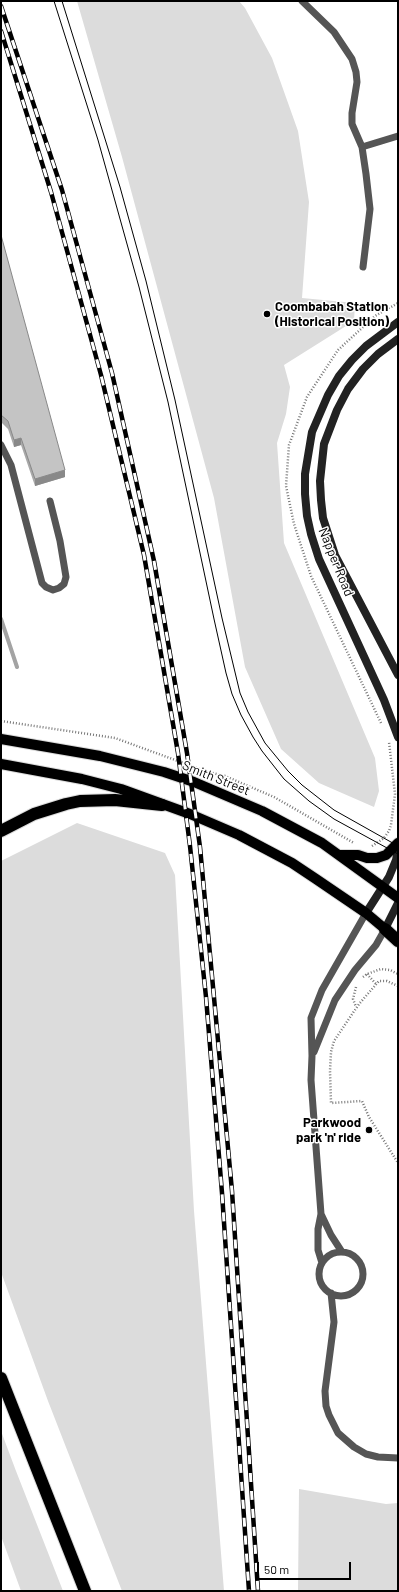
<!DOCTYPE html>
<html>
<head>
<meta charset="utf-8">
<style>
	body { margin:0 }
	#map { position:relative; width:399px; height:1592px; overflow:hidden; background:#fff; font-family:Barlow,sans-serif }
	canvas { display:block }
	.frame { position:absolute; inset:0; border:2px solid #000; pointer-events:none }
	.scale { position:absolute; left:257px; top:1562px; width:94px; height:18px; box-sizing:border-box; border:2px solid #000; border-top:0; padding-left:5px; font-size:12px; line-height:14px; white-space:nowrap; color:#000; -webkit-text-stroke:3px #fff; paint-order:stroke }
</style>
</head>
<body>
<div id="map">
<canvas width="399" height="1592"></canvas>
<div class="frame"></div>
<div class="scale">50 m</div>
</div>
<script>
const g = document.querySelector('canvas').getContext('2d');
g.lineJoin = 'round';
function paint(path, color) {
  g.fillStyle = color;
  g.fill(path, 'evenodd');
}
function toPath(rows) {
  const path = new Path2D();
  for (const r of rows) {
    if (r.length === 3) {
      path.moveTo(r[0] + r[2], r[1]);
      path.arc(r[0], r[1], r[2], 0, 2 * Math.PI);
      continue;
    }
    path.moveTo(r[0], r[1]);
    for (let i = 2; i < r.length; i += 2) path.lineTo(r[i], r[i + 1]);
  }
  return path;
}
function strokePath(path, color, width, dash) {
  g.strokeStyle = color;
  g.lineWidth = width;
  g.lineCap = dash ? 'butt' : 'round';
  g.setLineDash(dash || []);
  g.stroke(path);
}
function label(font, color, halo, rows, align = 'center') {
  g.font = font + ' Barlow,sans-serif';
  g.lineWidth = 3;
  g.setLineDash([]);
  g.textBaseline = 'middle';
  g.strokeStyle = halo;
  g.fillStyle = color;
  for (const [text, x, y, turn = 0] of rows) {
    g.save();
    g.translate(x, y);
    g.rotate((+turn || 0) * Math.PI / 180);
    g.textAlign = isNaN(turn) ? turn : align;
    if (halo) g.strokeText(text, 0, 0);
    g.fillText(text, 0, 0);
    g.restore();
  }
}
paint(toPath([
	[77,1,239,1,245,8,272,58,298,131,309,202,302,298,355,303,354,321,284,365,290,387,286,414,277,443,284,543,375,758,379,791,374,807,319,783,281,749,245,667,214,498,122,157],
	[77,823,165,853,175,875,194,1211,224,1591,122,1591,48,1401,1,1272,1,861],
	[1,1431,16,1471,63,1591,21,1591,1,1536],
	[299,1489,386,1504,398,1503,398,1591,298,1591]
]), '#dcdcdc');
strokePath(toPath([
	[1,619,17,667]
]), '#a3a3a3', 4);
const primary = toPath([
	[1,739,100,756,164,772,194,782,262,811,322,843,398,898],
	[1,764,82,779,121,789,190,814,239,835,292,863,316,879,366,913,385,929],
	[340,855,358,855,367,858,377,858,386,855,398,843]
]);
const motorway = toPath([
	[1,831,34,814,66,804,80,801,115,800,162,805],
	[385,929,398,941],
	[1,1378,85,1591]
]);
strokePath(primary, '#dbdbdb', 12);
strokePath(motorway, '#dbdbdb', 14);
strokePath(toPath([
	[1,721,115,738,208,772,225,776,274,797,354,843],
	[381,723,311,576,294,524,286,486,289,445,307,397,338,350,375,316,398,303],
	[372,846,384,838,389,831,391,825,395,794,389,742],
	[367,974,376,984],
	[363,977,367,974,381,969,390,970,398,974],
	[398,986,387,981,379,981,359,1004,334,1041,331,1052,330,1071,331,1103,362,1101,369,1117,398,1163],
	[356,987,353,999,356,1007]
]), '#777', 2.5, [1, 2]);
strokePath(toPath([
	[302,1,334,32,352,59,356,72,357,82,352,113,352,124,362,147,366,174,370,209,363,267],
	[362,147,398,136],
	[1,445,11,465,42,583,46,587,53,590,59,588,64,584,66,577,60,541,50,501],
	[314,1052,335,1000,355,970,376,945,385,929],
	[321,1214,331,1235,342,1252],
	[341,1274,22],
	[322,1263,318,1250,318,1229,321,1214,311,1080,312,1056,311,1018,322,990,366,913],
	[331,1293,334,1322,325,1391,326,1406,329,1415,338,1433,354,1447,366,1454,378,1457,398,1458]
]), '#555', 7);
strokePath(toPath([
	[398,322,366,346,352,360,339,376,328,395,312,432,305,474,305,494,307,516,311,534,319,559,384,700,398,737],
	[398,339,378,354,363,369,348,389,337,410,324,444,320,481,321,500,323,518,335,555,398,675],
	[366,913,389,877,396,860,398,850],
	[385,929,398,903]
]), '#222', 8);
strokePath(primary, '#000', 10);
strokePath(motorway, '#000', 12);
strokePath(toPath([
	[54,1,98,140,139,287,168,402,214,619,226,673,232,694,241,715,253,737,262,751,284,779,309,801,334,819,398,854],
	[62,1,120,187,146,281,175,400,222,618,240,693,248,712,265,743,288,771,302,785,334,810,398,846]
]), '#000', 1);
const rail = toPath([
	[1,6,62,190,112,373,154,561,187,753,200,847,232,1191,258,1591],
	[1,31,51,192,101,375,144,555,178,753,190,846,206,997,222,1193,249,1591]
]);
strokePath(rail, '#000', 4.5);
strokePath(rail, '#fff', 3, [9]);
paint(toPath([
	[1,235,65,477,35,486,21,445,14,447,8,429,1,422]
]), '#a9a9a9');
paint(toPath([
	[21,438,21,445,14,447,14,440],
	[65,470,65,477,35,486,35,479]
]), '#898989');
const building = toPath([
	[1,235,65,470,35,479,21,438,14,440,8,421,1,415,1,235]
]);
paint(building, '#c4c4c4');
strokePath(building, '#898989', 1);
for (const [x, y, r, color] of [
	[267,314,4,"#000"],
	[369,1130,4,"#000"]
]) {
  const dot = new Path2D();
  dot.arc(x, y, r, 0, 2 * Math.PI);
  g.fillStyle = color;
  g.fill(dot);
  strokePath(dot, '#fff', 1.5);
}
label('bold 13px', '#000', '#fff', [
	["Coombabah Station",275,307],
	["(Historical Position)",275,322],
	["Parkwood",361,1123,"right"],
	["park 'n' ride",361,1138,"right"]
], 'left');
label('13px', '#000', '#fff', [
	["Napper Road",336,562,68],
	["Smith Street",216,778,22]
]);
</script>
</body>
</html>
